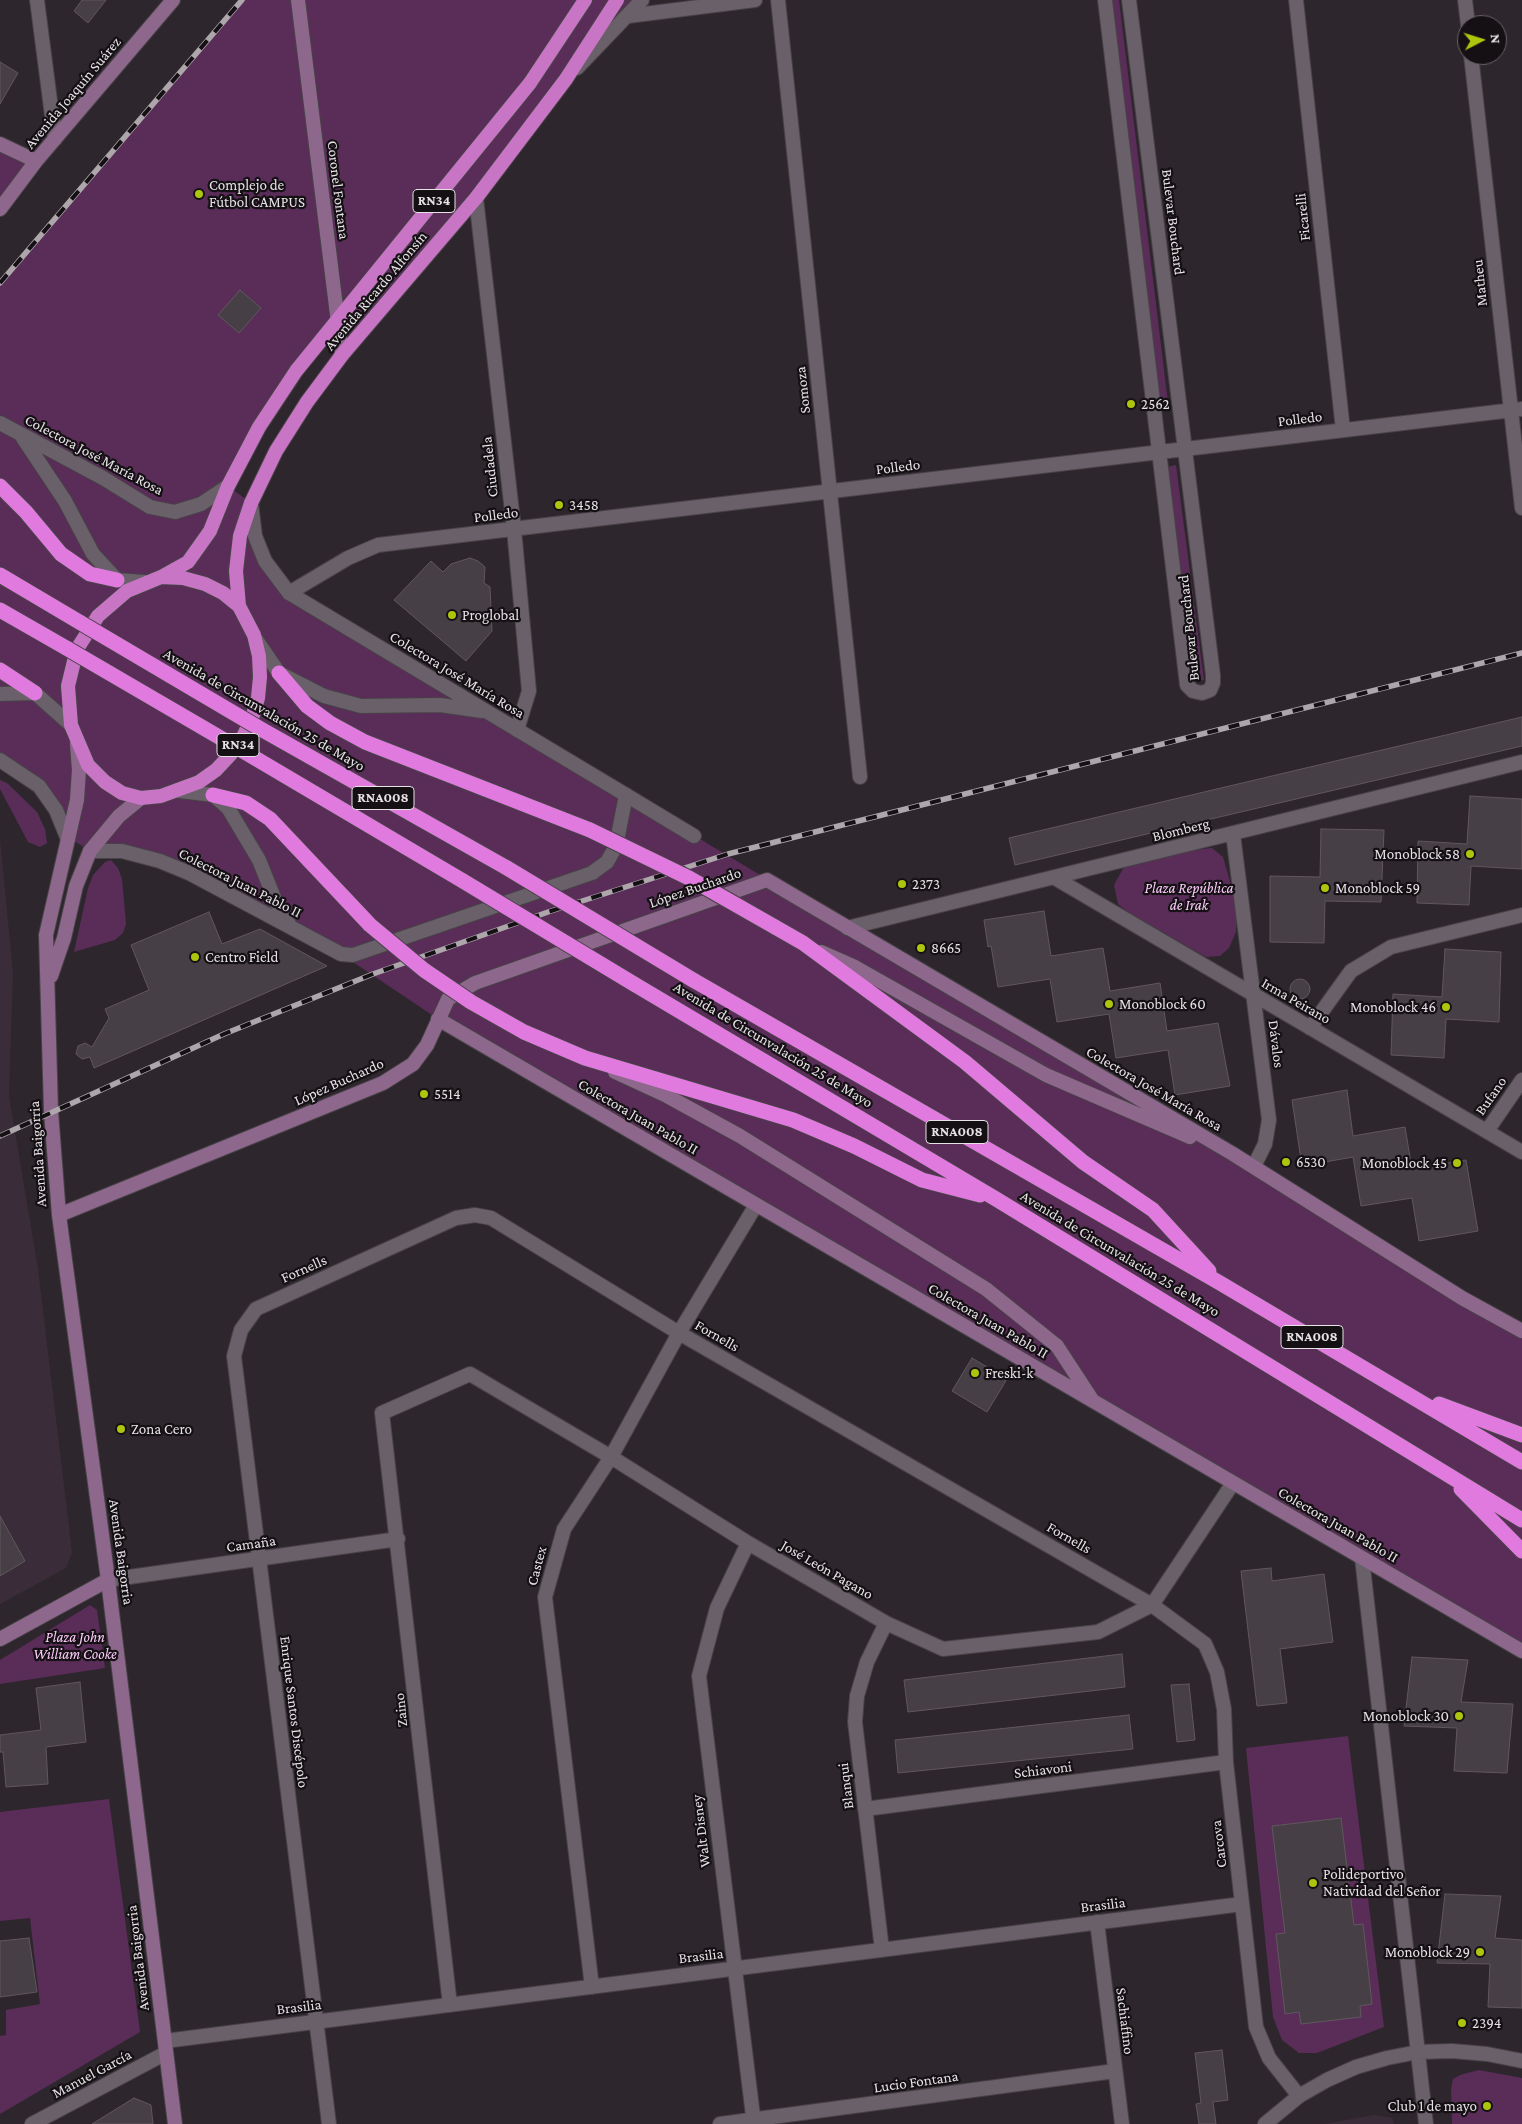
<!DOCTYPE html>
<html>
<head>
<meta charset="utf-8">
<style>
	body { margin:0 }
	#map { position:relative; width:1522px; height:2124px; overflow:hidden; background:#2e262d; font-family:"Crimson Pro",serif }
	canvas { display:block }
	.north { position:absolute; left:1457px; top:15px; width:50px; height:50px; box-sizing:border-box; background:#141014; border:1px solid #686468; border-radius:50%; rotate:85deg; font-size:14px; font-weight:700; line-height:20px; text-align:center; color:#e7e2e6 }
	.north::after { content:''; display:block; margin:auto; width:18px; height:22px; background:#adc60d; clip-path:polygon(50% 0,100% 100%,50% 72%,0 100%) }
</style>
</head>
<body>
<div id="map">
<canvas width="1522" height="2124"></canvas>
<div class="north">N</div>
</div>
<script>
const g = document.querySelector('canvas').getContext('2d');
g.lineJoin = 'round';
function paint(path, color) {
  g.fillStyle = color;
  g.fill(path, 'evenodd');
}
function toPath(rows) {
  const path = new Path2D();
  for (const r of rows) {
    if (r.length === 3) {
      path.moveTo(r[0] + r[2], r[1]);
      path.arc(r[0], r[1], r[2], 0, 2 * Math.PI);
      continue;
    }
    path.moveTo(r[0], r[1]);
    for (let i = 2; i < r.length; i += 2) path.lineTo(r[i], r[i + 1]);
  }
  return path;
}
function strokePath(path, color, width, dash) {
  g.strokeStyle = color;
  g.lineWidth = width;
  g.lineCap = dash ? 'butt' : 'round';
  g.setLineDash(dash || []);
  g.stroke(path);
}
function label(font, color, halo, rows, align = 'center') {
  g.font = font + ' "Crimson Pro",serif';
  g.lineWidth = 4.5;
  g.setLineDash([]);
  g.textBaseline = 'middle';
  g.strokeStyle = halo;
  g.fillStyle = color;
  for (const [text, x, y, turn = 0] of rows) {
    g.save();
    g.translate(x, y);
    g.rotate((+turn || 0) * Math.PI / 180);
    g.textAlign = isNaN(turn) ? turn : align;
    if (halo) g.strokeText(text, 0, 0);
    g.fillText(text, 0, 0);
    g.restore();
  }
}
paint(toPath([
	[0,839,13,973,9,1096,38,1269,72,1552,66,1568,0,1604],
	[1374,2115,1392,2118,1394,2124,1324,2124]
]), '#3a2d39');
paint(toPath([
	[242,0,642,0,566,79,342,355,338,319,228,486,251,503,255,536,289,593,1522,1331,1522,1651,438,1019,341,954,189,873,90,851,79,844,67,837,56,810,0,760,0,283],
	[1110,0,1119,0,1168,403,1160,404],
	[0,144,36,161,0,209],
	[1176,465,1204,680,1194,681,1167,467],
	[0,780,7,783,37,812,45,829,47,843,40,847,28,842,0,789],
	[1212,848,1223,857,1231,885,1236,909,1236,932,1229,948,1220,956,1206,957,1128,912,1118,904,1114,885,1124,867,1193,850],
	[111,860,118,868,122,879,126,924,123,933,115,940,74,952,88,888,93,875,105,862],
	[90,1605,97,1610,105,1668,0,1684,0,1660],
	[1348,1736,1384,2027,1317,2053,1299,2053,1282,2040,1273,2017,1246,1748],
	[109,1799,140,2032,0,2114,0,2036,6,2035,6,2010,40,2004,30,1918,0,1921,0,1812],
	[1479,2070,1522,2078,1522,2124,1452,2124,1451,2089,1453,2079,1460,2075]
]), '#592d58');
const building = toPath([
	[82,0,106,0,88,23,74,11,82,0],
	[0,62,18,73,0,104,0,62],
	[240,290,261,308,239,333,218,315,240,290],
	[470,558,478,561,485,567,484,583,490,587,492,631,466,661,394,600,431,561,443,572,451,564,470,558],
	[1522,717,1522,746,1015,865,1009,838,1522,717],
	[1470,796,1522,799,1522,869,1471,866,1469,905,1417,903,1418,841,1467,844,1470,796],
	[1321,829,1384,830,1381,902,1325,901,1324,943,1270,942,1270,876,1320,877,1321,829],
	[1044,911,1051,956,1103,948,1110,991,1160,983,1167,1031,1218,1023,1230,1086,1175,1095,1168,1050,1116,1058,1109,1014,1057,1022,1050,979,998,987,991,946,988,947,984,920,1044,911],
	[209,912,222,944,260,929,327,966,94,1068,90,1057,82,1059,76,1054,78,1046,85,1043,92,1047,109,1018,105,1009,149,990,131,945,209,912],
	[1445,949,1501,952,1499,1022,1446,1019,1444,1058,1391,1055,1393,994,1442,997,1445,949],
	[1300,989,10],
	[1347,1090,1353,1136,1405,1127,1412,1169,1466,1160,1478,1231,1419,1241,1412,1198,1361,1206,1353,1157,1302,1166,1292,1100,1347,1090],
	[972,1358,1007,1379,987,1412,952,1391,972,1358],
	[0,1516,25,1561,0,1576,0,1516],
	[1271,1568,1272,1581,1324,1574,1333,1642,1280,1649,1287,1703,1257,1706,1241,1571,1271,1568],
	[1122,1654,1125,1687,908,1712,904,1680,1122,1654],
	[1412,1657,1468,1660,1461,1702,1513,1704,1507,1773,1454,1771,1457,1728,1404,1726,1412,1657],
	[80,1682,86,1742,46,1747,48,1784,6,1787,3,1752,0,1752,0,1735,41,1730,36,1688,80,1682],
	[1189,1684,1195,1740,1177,1742,1171,1685,1189,1684],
	[1129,1715,1133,1749,898,1773,895,1740,1129,1715],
	[1341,1818,1354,1925,1363,1924,1372,2004,1360,2006,1361,2017,1301,2024,1299,2012,1285,2014,1276,1934,1285,1933,1272,1826,1341,1818],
	[1445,1894,1501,1896,1495,1938,1522,1940,1522,2008,1488,2007,1490,1964,1437,1963,1445,1894],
	[29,1938,37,1992,0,1997,0,1941,29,1938],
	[1222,2050,1228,2100,1213,2102,1216,2124,1199,2124,1196,2104,1201,2103,1195,2053,1222,2050],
	[134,2098,151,2105,153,2124,92,2124,134,2098]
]);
paint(building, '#473f46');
strokePath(building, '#60575f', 1);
const minor = toPath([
	[37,0,55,139],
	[778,0,860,777],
	[1105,0,1187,685,1193,691,1202,693,1210,690,1213,683,1213,675,1129,0],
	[1296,0,1343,430],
	[1465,0,1468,25],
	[628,16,755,0],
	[1471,55,1522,508],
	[476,198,514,529,529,691,517,730],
	[289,593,348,558,378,545,1522,409],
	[626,795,694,836],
	[1233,834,1269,1120,1265,1144,1254,1166],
	[1055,878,1522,1152],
	[847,928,1522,762],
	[1310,1028,1351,971,1391,947,1522,915],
	[1487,1131,1522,1080],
	[748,1543,717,1608,699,1676,754,2124],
	[108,1580,398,1539],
	[865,1809,1226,1762],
	[1097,1922,1122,2124],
	[882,1950,855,1722,857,1696,867,1662,886,1623],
	[592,1987,545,1597,564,1529,611,1457,679,1333,756,1205],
	[450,2005,382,1413,470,1374,611,1457,748,1543,886,1623,943,1649,1098,1632,1152,1605,1233,1483],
	[165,2041,1242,1904],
	[32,2124,166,2053],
	[329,2124,234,1356,241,1330,256,1309,456,1218,475,1215,491,1218,679,1333,1152,1605,1205,1644,1217,1672,1224,1709,1226,1762,1256,2027,1269,2058,1299,2096],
	[720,2124,1115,2071]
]);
const tertiary = toPath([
	[577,68,642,0],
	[0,423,103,478,150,507,175,512,201,504,228,486],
	[23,438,65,501,93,554,117,580,145,582],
	[255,638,279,673,324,696,361,706,440,705,482,711],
	[0,694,35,693,71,725],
	[0,760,39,786,56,810,67,837],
	[180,791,213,795,228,808,259,860,275,900,290,926],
	[90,851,122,851,160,861,189,873,341,954,353,955,592,873,607,862,616,846,626,795,289,593,265,561,255,536,251,503],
	[1362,1558,1426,2124],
	[1265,2124,1299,2096,1327,2080,1356,2067,1387,2058,1418,2052,1452,2051,1487,2054,1522,2061]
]);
const secondary = toPath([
	[298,0,342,355],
	[0,144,36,161],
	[0,209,36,161,173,0],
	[77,744,79,770,77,800,46,935,51,1111,59,1215,108,1580,175,2124],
	[821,952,855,967,1046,1075,1190,1137],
	[51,976,64,938,76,886,90,851,119,816,141,798],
	[438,1019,1522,1651],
	[615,1072,667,1096,740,1136,986,1289,1057,1346,1091,1398],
	[59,1215,383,1083,413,1064,427,1045,448,999,475,983,767,880,1233,1154,1462,1298,1522,1331],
	[0,1639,108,1580]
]);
const trunk = toPath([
	[161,577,188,562,210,531,228,486,259,427,296,371,530,83,585,0],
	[161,577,183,578,205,584,223,593,239,606,254,635,259,656,260,677,258,698,252,718,243,737,231,754,216,770,199,782,161,796,141,798,122,793,105,782,88,765,71,725,68,686,77,649,98,616,127,591,161,577],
	[239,606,236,571,240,536,251,503,276,451,307,402,342,355,476,198,566,79,617,0]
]);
const motorway = toPath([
	[0,486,26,512,61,554,90,574,117,580],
	[0,575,81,623],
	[0,610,68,649],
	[0,670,35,693],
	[279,673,307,706,330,723,365,742,590,830],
	[259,728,507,868],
	[243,751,463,881],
	[213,795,246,803,270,819,370,925],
	[775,927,803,943,965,1062,1083,1162,1153,1210,1209,1271],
	[693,980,1220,1283,1522,1462],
	[634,984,996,1199,1522,1520],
	[524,1032,585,1058,793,1120,854,1146,922,1180,980,1195],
	[1439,1404,1522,1435],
	[1461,1489,1522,1551]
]);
strokePath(minor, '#484247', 16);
strokePath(tertiary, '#484247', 16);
strokePath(secondary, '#484247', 16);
strokePath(trunk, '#484247', 16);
strokePath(motorway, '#484247', 17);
strokePath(minor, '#696069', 14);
strokePath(tertiary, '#696069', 14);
strokePath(secondary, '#8d688c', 14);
strokePath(trunk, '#c975c6', 14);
strokePath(motorway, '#e17ade', 15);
const rail = toPath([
	[0,283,242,0],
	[0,1136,224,1034,373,974,548,912,728,854,1522,653]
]);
strokePath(rail, '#ada7ac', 5.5);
strokePath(rail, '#141014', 4, [11]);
const motorwayBridge = toPath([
	[81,623,259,728],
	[68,649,243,751],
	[590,830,689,878,775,927],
	[507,868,693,980],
	[463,881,634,984],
	[370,925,424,970,471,1002,524,1032]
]);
strokePath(motorwayBridge, '#484247', 17, []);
strokePath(motorwayBridge, '#e17ade', 15);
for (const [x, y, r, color] of [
	[199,194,5,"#adc60d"],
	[1131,404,5,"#adc60d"],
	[559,505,5,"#adc60d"],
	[452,615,5,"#adc60d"],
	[1470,854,5,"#adc60d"],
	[902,884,5,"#adc60d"],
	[1325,888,5,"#adc60d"],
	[921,948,5,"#adc60d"],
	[195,957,5,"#adc60d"],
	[1109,1004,5,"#adc60d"],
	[1446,1007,5,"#adc60d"],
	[424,1094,5,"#adc60d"],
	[1286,1162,5,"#adc60d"],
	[1457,1163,5,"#adc60d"],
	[975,1373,5,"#adc60d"],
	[121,1429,5,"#adc60d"],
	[1459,1716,5,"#adc60d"],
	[1313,1883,5,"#adc60d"],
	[1480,1952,5,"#adc60d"],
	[1462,2023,5,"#adc60d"],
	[1487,2106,5,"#adc60d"]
]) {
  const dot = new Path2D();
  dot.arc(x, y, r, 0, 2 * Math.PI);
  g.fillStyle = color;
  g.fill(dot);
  strokePath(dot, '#141014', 2);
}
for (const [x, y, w] of [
	[434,201,42],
	[238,745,42],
	[383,798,62],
	[957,1132,62],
	[1312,1337,62]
]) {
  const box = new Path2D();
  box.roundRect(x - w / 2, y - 11.5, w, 23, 4);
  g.fillStyle = '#141014';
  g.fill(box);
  strokePath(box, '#e7e2e6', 1);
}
label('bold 14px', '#e7e2e6', null, [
	["RN34",434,201],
	["RN34",238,745],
	["RNA008",383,798],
	["RNA008",957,1132],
	["RNA008",1312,1337]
]);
label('15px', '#e7e2e6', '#141014', [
	["Avenida Joaquín Suárez",73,93,-50],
	["Coronel Fontana",338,190,83],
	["Ficarelli",1303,217,-96],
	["Bulevar Bouchard",1173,222,83],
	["Matheu",1480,283,-96],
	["Avenida Ricardo Alfonsín",376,291,-50],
	["Somoza",803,390,-96],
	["Polledo",1300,419,-7],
	["Colectora José María Rosa",94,455,28],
	["Ciudadela",490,467,-96],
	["Polledo",898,467,-7],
	["Polledo",496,515,-7],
	["Bulevar Bouchard",1189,628,-96],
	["Colectora José María Rosa",457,675,31],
	["Avenida de Circunvalación 25 de Mayo",264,710,30],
	["Blomberg",1181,830,-14],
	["Colectora Juan Pablo II",240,883,27],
	["López Buchardo",695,888,-19],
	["Irma Peirano",1296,1001,30],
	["Dávalos",1276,1044,83],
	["Avenida de Circunvalación 25 de Mayo",773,1045,31],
	["López Buchardo",339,1082,-24],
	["Colectora José María Rosa",1154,1089,30],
	["Bufano",1491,1096,-55],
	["Colectora Juan Pablo II",638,1117,30],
	["Avenida Baigorria",38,1154,-94],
	["Avenida de Circunvalación 25 de Mayo",1120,1254,31],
	["Fornells",304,1269,-24],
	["Colectora Juan Pablo II",988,1321,30],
	["Fornells",717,1336,30],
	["Colectora Juan Pablo II",1338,1525,30],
	["Fornells",1069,1538,30],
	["Camaña",251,1544,-8],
	["Avenida Baigorria",121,1552,82],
	["Castex",537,1566,-75],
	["José León Pagano",827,1570,30],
	["Zaino",401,1710,-96],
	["Enrique Santos Discépolo",294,1712,83],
	["Schiavoni",1043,1770,-7],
	["Blanqui",846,1786,-97],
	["Walt Disney",701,1831,-97],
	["Carcova",1219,1844,-97],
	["Brasilia",1103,1905,-7],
	["Brasilia",701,1956,-7],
	["Avenida Baigorria",138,1958,-97],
	["Brasilia",299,2007,-7],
	["Sachiaffino",1125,2021,83],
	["Manuel García",92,2074,-28],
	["Lucio Fontana",916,2082,-8]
]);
label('15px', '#e7e2e6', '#141014', [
	["Complejo de",209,185],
	["Fútbol CAMPUS",209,202],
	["2562",1141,404],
	["3458",569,505],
	["Proglobal",462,615],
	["Monoblock 58",1460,854,"right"],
	["2373",912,884],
	["Monoblock 59",1335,888],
	["8665",931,948],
	["Centro Field",205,957],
	["Monoblock 60",1119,1004],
	["Monoblock 46",1436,1007,"right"],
	["5514",434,1094],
	["6530",1296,1162],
	["Monoblock 45",1447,1163,"right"],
	["Freski-k",985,1373],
	["Zona Cero",131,1429],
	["Monoblock 30",1449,1716,"right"],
	["Polideportivo",1323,1874],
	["Natividad del Señor",1323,1891],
	["Monoblock 29",1470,1952,"right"],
	["2394",1472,2023],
	["Club 1 de mayo",1477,2106,"right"]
], 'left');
label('italic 15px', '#fdccfa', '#141014', [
	["Plaza República",1189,888],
	["de Irak",1189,905],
	["Plaza John",75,1637],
	["William Cooke",75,1654]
]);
</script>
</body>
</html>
